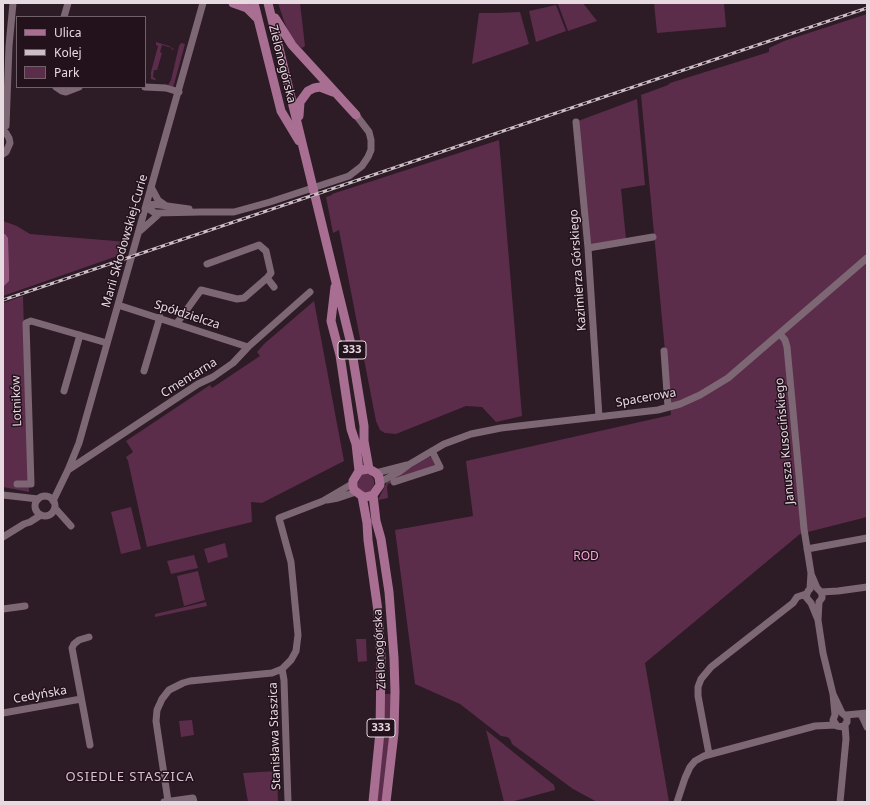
<!DOCTYPE html>
<html>
<head>
<meta charset="utf-8">
<style>
	body { margin:0 }
	#map { position:relative; width:870px; height:805px; overflow:hidden; background:#2d1b26; font-family:"Noto Sans",sans-serif }
	canvas { display:block }
	.frame { position:absolute; inset:0; border:4px solid #e6d9e0; pointer-events:none }
	.legend { position:absolute; left:16px; top:16px; width:130px; height:72px; box-sizing:border-box; background:#23121c; border:1px solid #71626a; margin:0; padding:5px 7px; list-style:none; font-size:12px; color:#e6d9e0 }
	.legend li { display:flex; align-items:center; gap:8px; height:20px }
	.legend b { width:20px; border:1px solid #71626a }
</style>
</head>
<body>
<div id="map">
<canvas width="870" height="805"></canvas>
<div class="frame"></div>
<ul class="legend">
<li><b style="height:5px;background:#a86f93"></b>Ulica</li>
<li><b style="height:5px;background:#ccbec6"></b>Kolej</li>
<li><b style="height:11px;background:#5c2c4b"></b>Park</li>
</ul>
</div>
<script>
const g = document.querySelector('canvas').getContext('2d');
g.lineJoin = 'round';
function paint(path, color) {
  g.fillStyle = color;
  g.fill(path, 'evenodd');
}
function toPath(rows) {
  const path = new Path2D();
  for (const r of rows) {
    if (r.length === 3) {
      path.moveTo(r[0] + r[2], r[1]);
      path.arc(r[0], r[1], r[2], 0, 2 * Math.PI);
      continue;
    }
    path.moveTo(r[0], r[1]);
    for (let i = 2; i < r.length; i += 2) path.lineTo(r[i], r[i + 1]);
  }
  return path;
}
function strokePath(path, color, width, dash) {
  g.strokeStyle = color;
  g.lineWidth = width;
  g.lineCap = dash ? 'butt' : 'round';
  g.setLineDash(dash || []);
  g.stroke(path);
}
function label(font, color, halo, rows, align = 'center') {
  g.font = font + ' "Noto Sans",sans-serif';
  g.lineWidth = 3;
  g.setLineDash([]);
  g.textBaseline = 'middle';
  g.strokeStyle = halo;
  g.fillStyle = color;
  for (const [text, x, y, turn = 0] of rows) {
    g.save();
    g.translate(x, y);
    g.rotate((+turn || 0) * Math.PI / 180);
    g.textAlign = isNaN(turn) ? turn : align;
    if (halo) g.strokeText(text, 0, 0);
    g.fillText(text, 0, 0);
    g.restore();
  }
}
paint(toPath([
	[278,3,300,3,305,46,302,48,295,42,289,33,284,21],
	[562,3,583,3,597,21,568,31,558,4],
	[654,3,724,3,726,27,657,33],
	[556,5,566,31,536,42,529,11],
	[520,12,529,44,472,64,479,13,497,13],
	[867,14,867,517,800,534,645,663,669,802,597,802,573,789,512,744,510,739,507,737,501,736,460,704,415,684,395,530,473,516,466,461,671,415,641,95,668,85,670,83,769,52,769,48,784,41],
	[156,42,169,46,174,49,171,50,172,48,162,45,160,52,162,53,157,70,154,70,153,77,156,79,155,80,151,79,151,72,158,46,156,45],
	[181,43,185,44,173,88,168,85,171,80,179,46],
	[637,99,645,185,621,189,626,239,590,245,578,121],
	[499,140,522,416,496,422,482,407,466,406,396,434,385,433,380,430,376,421,339,230,333,233,326,197,332,195,332,194],
	[3,221,17,226,30,234,128,242,126,253,3,296,5,234,3,234],
	[23,296,29,492,3,487,3,303],
	[314,301,344,461,262,503,251,502,252,522,147,547,128,461,126,457,133,452,126,441,210,385,212,388,260,356,257,352,264,344],
	[429,457,432,457,436,465,434,466,388,484,387,487,388,498,378,500,387,482],
	[362,473,370,474,374,480,374,485,369,493,366,494,358,488,358,483],
	[131,507,141,549,121,554,111,512],
	[225,543,228,557,208,563,204,549],
	[194,555,198,568,171,574,167,561],
	[198,571,205,600,184,606,177,576],
	[206,602,207,606,155,617,155,614],
	[356,639,366,639,367,661,358,662],
	[384,694,391,694,391,721,383,802,375,802],
	[192,720,194,735,181,737,179,721],
	[486,730,554,785,555,790,511,802,504,802],
	[277,771,278,802,248,802,243,773]
]), '#5c2c4b');
paint(toPath([
	[3,234,5,234,8,238,9,271,9,281,4,286,3,286]
]), '#93587d');
strokePath(toPath([
	[64,17,68,3],
	[56,87,62,91,66,92,79,87],
	[145,87,166,88,179,92],
	[576,122,588,248,599,417],
	[3,128,6,126,9,46,13,3],
	[3,132,6,133,9,138,10,143,6,152,3,154],
	[151,187,158,200,165,205],
	[147,204,149,209,155,213,201,212,234,212,270,202,349,176,362,166,368,157,371,150,371,140,369,132,356,115],
	[147,204,160,205,189,209],
	[140,231,159,214],
	[588,248,653,237],
	[267,278,274,287],
	[118,305,248,347],
	[177,323,201,290,237,299,244,298,267,278,271,273,266,251,259,245,207,264],
	[780,334,785,340,787,347,804,529,811,573,810,589,808,591,806,597,811,603,818,620],
	[664,351,668,407],
	[144,371,160,317],
	[64,391,80,335],
	[68,470,198,384,213,377,233,363,248,347,310,292],
	[376,473,407,465],
	[380,482,399,472,410,464,444,444,471,434,501,428,658,410,680,404,700,395,728,378,867,258],
	[394,482,440,467,432,451],
	[17,484,31,484,26,323,31,321,107,343],
	[3,495,38,499],
	[45,506,10],
	[327,500,338,498,356,492],
	[53,501,68,470,79,443,203,3],
	[55,508,71,526],
	[3,537,24,524,30,522,41,515],
	[807,549,867,538],
	[811,574,817,588,821,592,822,595,822,598,819,602,818,620,823,653,833,694,835,715,833,720,837,726,843,727,847,722,847,717,842,713,833,694],
	[821,592,838,591,867,587],
	[3,609,25,606],
	[89,637,79,640,74,644,72,648,90,745],
	[282,669,284,680,288,802],
	[3,713,81,699],
	[861,714,867,727],
	[846,715,867,713],
	[709,754,698,696,698,687,701,679,711,667,793,603,797,597,806,594],
	[168,801,156,721,157,710,162,699,169,690,183,683,190,681,272,673,282,669,291,660,296,651,298,635,291,562,279,518,323,501,352,484],
	[164,802,193,798,194,802],
	[677,802,685,778,690,767,695,761,704,756,815,726,835,725],
	[840,802,846,739,845,725]
]), '#7d6774', 7);
strokePath(toPath([
	[233,3,247,8,257,18],
	[254,3,281,111,299,141],
	[268,3,350,340,364,426,364,441,369,469],
	[275,18,292,45,356,115],
	[299,116,300,102,308,91,314,88,320,87,333,92],
	[335,287,331,321,340,355,351,429,356,444,359,471],
	[369,469,376,473,379,477,380,485,373,495,366,497,362,496,354,490,353,486,353,481,359,471,362,470,369,469],
	[373,495,376,521,381,539,389,592,394,658,395,692,394,733,386,802],
	[362,496,367,523,368,540,378,611,381,658,380,732,373,802]
]), '#a86f93', 9);
const rail = toPath([
	[3,300,867,8]
]);
strokePath(rail, '#ccbec6', 3);
strokePath(rail, '#23121c', 1.5, [4.5]);
for (const [x, y, w] of [
	[352,350,28],
	[381,728,28]
]) {
  const box = new Path2D();
  box.roundRect(x - w / 2, y - 9, w, 18, 3);
  g.fillStyle = '#23121c';
  g.fill(box);
  strokePath(box, '#e6d9e0', 1);
}
label('bold 11px', '#e6d9e0', null, [
	["333",352,350],
	["333",381,728]
]);
label('12px', '#e6d9e0', '#23121c', [
	["Zielonogórska",282,64,76],
	["Marii Skłodowskiej-Curie",125,241,-74],
	["Kazimierza Górskiego",578,270,-94],
	["Spółdzielcza",187,315,18],
	["Cmentarna",189,378,-32],
	["Spacerowa",646,398,-10],
	["Lotników",17,401,-92],
	["Janusza Kusocińskiego",785,441,-95],
	["Zielonogórska",380,649,-93],
	["Cedyńska",40,695,-10],
	["Stanisława Staszica",275,736,-92]
]);
label('12px', '#fda6dc', '#23121c', [
	["ROD",586,557]
]);
g.letterSpacing = '1px';
label('13px', '#d8c0ce', '#23121c', [
	["OSIEDLE STASZICA",130,777]
]);
g.letterSpacing = '0px';
</script>
</body>
</html>
